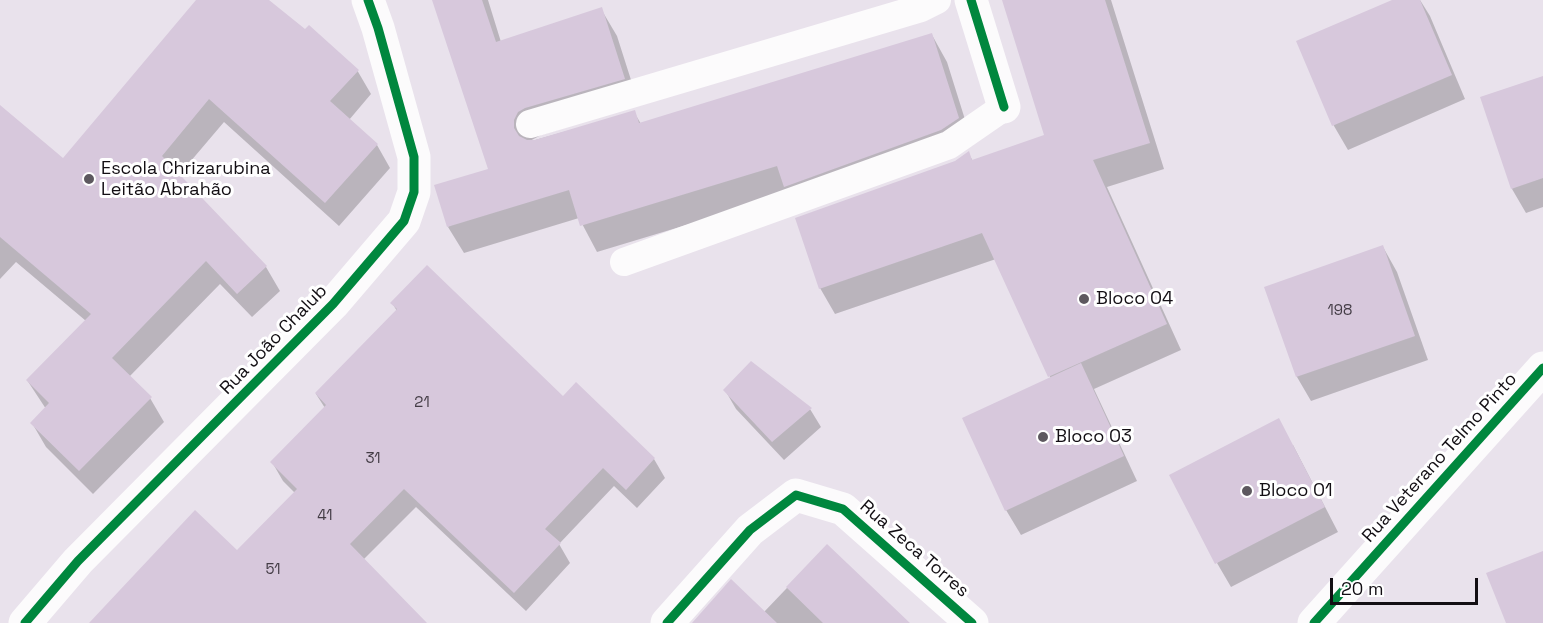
<!DOCTYPE html>
<html>
<head>
<meta charset="utf-8">
<style>
	body { margin:0 }
	#map { position:relative; width:1543px; height:623px; overflow:hidden; background:#e9e2ec; font-family:"Space Grotesk",sans-serif }
	canvas { display:block }
	.scale { position:absolute; left:1330px; top:578px; width:148px; height:27px; box-sizing:border-box; border:3px solid #120e13; border-top:0; padding-left:8px; font-size:18px; line-height:21px; white-space:nowrap; color:#120e13; -webkit-text-stroke:4px #fff; paint-order:stroke }
</style>
</head>
<body>
<div id="map">
<canvas width="1543" height="623"></canvas>
<div class="scale">20 m</div>
</div>
<script>
const g = document.querySelector('canvas').getContext('2d');
g.lineJoin = 'round';
function paint(path, color) {
  g.fillStyle = color;
  g.fill(path, 'evenodd');
}
function toPath(rows) {
  const path = new Path2D();
  for (const r of rows) {
    path.moveTo(r[0], r[1]);
    for (let i = 2; i < r.length; i += 2) path.lineTo(r[i], r[i + 1]);
  }
  return path;
}
function strokePath(path, color, width, dash) {
  g.strokeStyle = color;
  g.lineWidth = width;
  g.lineCap = dash ? 'butt' : 'round';
  g.setLineDash(dash || []);
  g.stroke(path);
}
function label(font, color, halo, rows, align = 'center') {
  g.font = font + ' "Space Grotesk",sans-serif';
  g.lineWidth = 6;
  g.setLineDash([]);
  g.textBaseline = 'middle';
  g.strokeStyle = halo;
  g.fillStyle = color;
  for (const [text, x, y, turn = 0] of rows) {
    g.save();
    g.translate(x, y);
    g.rotate((+turn || 0) * Math.PI / 180);
    g.textAlign = isNaN(turn) ? turn : align;
    if (halo) g.strokeText(text, 0, 0);
    g.fillText(text, 0, 0);
    g.restore();
  }
}
paint(toPath([
	[197,0,267,0,357,70,371,94,349,120,377,145,390,168,339,226,224,122,179,175,266,267,280,291,252,317,220,284,129,377,150,398,164,422,93,494,46,447,32,423,46,409,27,380,86,321,16,262,0,279,0,107,63,160],
	[433,0,488,0,501,42,601,9,617,36,639,105,541,135,528,142,634,112,641,124,932,35,947,62,973,145,789,194,597,252,579,218,464,253,448,227,490,170],
	[1004,0,1111,0,1164,169,1107,187,1181,350,1094,389,1137,481,1021,535,1006,510,964,419,1051,379,996,259,835,314,820,288,955,162,968,153,973,161,1046,135],
	[1396,0,1420,0,1430,16,1465,99,1348,150,1334,126,1298,42],
	[1543,78,1543,207,1526,213,1512,189],
	[1383,247,1397,272,1428,360,1311,401,1297,377,1266,288],
	[392,303,563,398,654,459,665,478,637,508,614,486,559,544,570,563,526,611,416,507,363,560,425,623,105,623,237,552,295,493,283,481,272,462,325,408,316,394,397,311],
	[725,390,810,409,821,427,784,460,736,409],
	[1293,445,1338,532,1231,587,1217,563],
	[827,546,908,623,694,623,764,612]
]), '#0003');
paint(toPath([
	[196,0,269,0,305,29,309,25,359,70,330,101,378,144,325,203,209,99,162,156,267,266,237,294,206,261,112,358,152,397,79,471,30,423,49,403,26,380,91,314,0,237,0,105,63,158],
	[432,0,482,0,496,42,602,7,625,79,525,108,518,112,514,120,514,128,519,136,527,140,535,140,635,110,639,123,932,33,959,118,941,130,784,187,777,166,580,226,569,190,447,227,434,185,488,169],
	[1002,0,1105,0,1150,143,1093,160,1167,324,1048,377,982,233,819,289,795,218,955,161,969,151,972,160,1044,135],
	[1392,0,1420,0,1452,75,1332,126,1296,41],
	[1543,76,1543,178,1511,189,1480,97],
	[1383,245,1415,336,1296,377,1264,287],
	[427,265,563,396,576,382,655,458,626,490,603,468,545,529,561,543,514,593,404,489,350,544,427,623,89,623,195,510,237,550,297,489,270,462,326,405,315,393,397,309,390,303],
	[751,361,812,408,772,442,723,390],
	[1081,363,1124,456,1005,511,962,418],
	[1279,418,1325,507,1215,564,1169,475],
	[827,544,910,623,823,623,786,587],
	[1543,551,1543,623,1506,623,1486,573],
	[731,579,777,623,692,623]
]), '#d7c8dc');
strokePath(toPath([
	[530,124,921,8,937,0],
	[624,262,949,145,1004,107]
]), '#fcfbfc', 28);
strokePath(toPath([
	[971,0,1004,107],
	[25,623,78,561,333,304,404,221,414,192,414,157,378,28,368,0],
	[667,623,750,530,796,495,843,509,972,623],
	[1314,623,1543,368]
]), '#fcfbfc', 33);
strokePath(toPath([
	[971,0,1004,107],
	[25,623,78,561,333,304,404,221,414,192,414,157,378,28,368,0],
	[667,623,750,530,796,495,843,509,972,623],
	[1314,623,1543,368]
]), '#00873e', 9);
for (const [x, y, r, color] of [
	[89,179,6,"#5d585f"],
	[1084,299,6,"#5d585f"],
	[1043,437,6,"#5d585f"],
	[1247,491,6,"#5d585f"]
]) {
  const dot = new Path2D();
  dot.arc(x, y, r, 0, 2 * Math.PI);
  g.fillStyle = color;
  g.fill(dot);
  strokePath(dot, '#fff', 2);
}
label('15px', '#433c45', null, [
	["198",1340,311],
	["21",422,403],
	["31",373,459],
	["41",325,516],
	["51",273,570]
]);
label('18px', '#120e13', '#fff', [
	["Escola Chrizarubina",101,169],
	["Leitão Abrahão",101,190],
	["Bloco O4",1096,299],
	["Bloco O3",1055,437],
	["Bloco O1",1259,491]
], 'left');
label('18px', '#120e13', '#fff', [
	["Rua João Chalub",274,340,-46],
	["Rua Veterano Telmo Pinto",1440,458,-48],
	["Rua Zeca Torres",914,549,41]
]);
</script>
</body>
</html>
